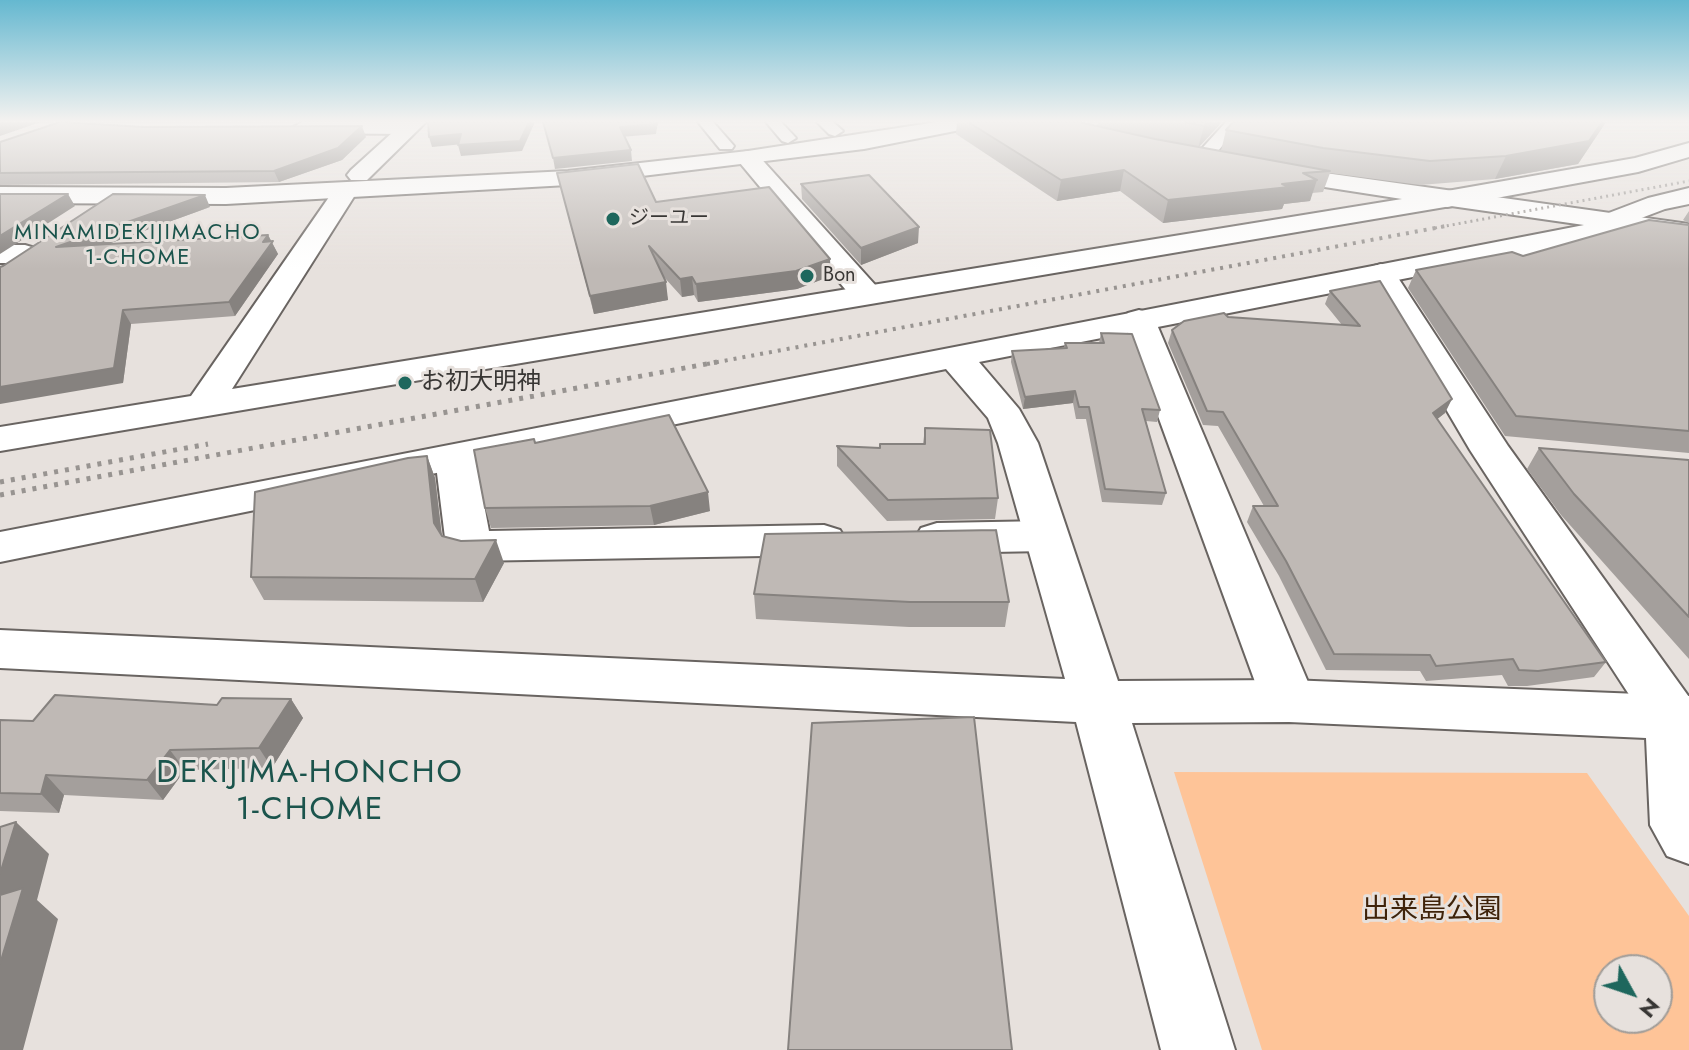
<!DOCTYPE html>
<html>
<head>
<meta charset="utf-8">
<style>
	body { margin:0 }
	#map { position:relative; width:1689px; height:1050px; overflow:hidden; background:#e7e1dd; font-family:Jost,sans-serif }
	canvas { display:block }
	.north { position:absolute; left:1593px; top:954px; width:80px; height:80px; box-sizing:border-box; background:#e7e1dd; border:2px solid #a19d99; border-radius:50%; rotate:130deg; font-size:22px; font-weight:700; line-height:32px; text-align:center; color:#383634 }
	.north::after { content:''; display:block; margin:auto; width:28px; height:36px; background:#1e675d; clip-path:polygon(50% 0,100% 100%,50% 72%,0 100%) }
</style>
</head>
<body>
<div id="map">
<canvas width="1689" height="1050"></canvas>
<div class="north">N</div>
</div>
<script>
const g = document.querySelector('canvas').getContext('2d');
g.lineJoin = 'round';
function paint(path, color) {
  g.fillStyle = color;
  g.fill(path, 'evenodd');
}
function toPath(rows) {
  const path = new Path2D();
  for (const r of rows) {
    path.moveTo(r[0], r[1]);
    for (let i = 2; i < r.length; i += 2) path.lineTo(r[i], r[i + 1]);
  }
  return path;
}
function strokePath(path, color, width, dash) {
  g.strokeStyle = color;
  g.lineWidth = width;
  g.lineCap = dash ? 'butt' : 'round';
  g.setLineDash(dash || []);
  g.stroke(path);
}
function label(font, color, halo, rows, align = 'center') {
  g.font = font + ' Jost,"Noto Sans JP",sans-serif';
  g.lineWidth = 6;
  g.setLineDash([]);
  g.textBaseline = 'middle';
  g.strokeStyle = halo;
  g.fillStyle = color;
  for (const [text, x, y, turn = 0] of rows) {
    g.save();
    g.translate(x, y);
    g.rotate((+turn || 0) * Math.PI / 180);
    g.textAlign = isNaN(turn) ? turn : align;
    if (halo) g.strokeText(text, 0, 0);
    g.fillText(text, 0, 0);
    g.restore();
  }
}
paint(toPath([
	[1174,772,1587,773,1689,916,1689,1050,1262,1050],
	[1609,970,1657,970,1657,1018,1609,1018]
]), '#fec498');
const lane = toPath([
	[698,122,713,122,734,146,732,149,720,149,698,122],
	[766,122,781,122,796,138,788,143,782,141,766,122],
	[817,122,833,122,843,131,835,136,829,134,817,122],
	[1226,122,1242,122,1208,163,1196,163,1194,159,1196,155,1226,122]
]);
const street = toPath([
	[302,122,409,122,419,128,408,134,295,133,292,128,302,122],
	[1689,143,1689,157,1638,172,1447,207,1438,204,1434,199,1438,194,1447,191,1635,158,1689,143],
	[748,151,756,153,877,287,881,294,877,301,866,303,855,301,740,163,736,158,740,153,748,151],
	[1689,188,1689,204,1665,209,1615,228,1606,226,1602,220,1606,214,1648,198,1689,188],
	[0,245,25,245,35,248,39,254,35,260,25,263,0,263,0,245],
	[1381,264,1391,267,1508,446,1689,697,1689,734,1673,739,1654,733,1470,450,1366,273,1371,267,1381,264],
	[1139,310,1150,313,1155,320,1316,701,1308,716,1289,722,1270,716,1262,701,1123,320,1128,313,1139,310],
	[455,445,469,448,475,457,489,531,824,525,840,530,846,540,840,550,824,555,469,561,453,557,446,546,435,457,441,448,455,445],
	[1046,521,1062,526,1068,536,1062,546,1046,551,937,553,921,548,915,538,921,528,937,523,1046,521]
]);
const secondary = toPath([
	[404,122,426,122,367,180,351,180,347,175,351,170,404,122],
	[1268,165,1689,224,1689,240,1619,230,1571,246,979,362,1019,409,1038,443,1118,681,1289,680,1689,696,1689,864,1667,856,1650,825,1646,738,1289,722,1132,723,1235,1050,1161,1050,1076,722,0,668,0,630,1065,679,998,443,988,418,946,369,0,562,0,532,1584,225,1451,206,0,451,0,427,191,396,336,187,345,185,354,187,357,192,232,389,1402,199,1260,177,1256,172,1260,167,1268,165]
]);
const highway = toPath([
	[937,122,980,122,970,128,864,149,568,185,226,204,0,203,0,187,226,188,568,171,748,151,937,122]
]);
strokePath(lane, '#696461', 4);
strokePath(street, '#696461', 4);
strokePath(secondary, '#696461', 4);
strokePath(highway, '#696461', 4);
paint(lane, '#fff');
paint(street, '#fff');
paint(secondary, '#fff');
paint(highway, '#fff');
strokePath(toPath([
	[1435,228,1689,181]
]), '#989491', 3, [2, 4]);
strokePath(toPath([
	[707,364,1446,226]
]), '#989491', 4, [3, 6]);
strokePath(toPath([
	[0,482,208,444],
	[0,495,717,362]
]), '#989491', 5, [4, 7]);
paint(toPath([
	[957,122,1079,122,1097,126,1098,122,1222,122,1199,147,1221,151,1226,130,1233,122,1606,122,1578,164,1495,179,1420,185,1330,173,1323,192,1312,193,1310,201,1284,204,1282,209,1163,223,1120,191,1057,201,956,134],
	[144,127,366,137,342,160,279,182,0,185,0,142],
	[557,173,656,202,831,276,797,289,698,302,694,295,682,297,663,276,668,300,594,314],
	[801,184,918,243,861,265,802,199],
	[210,207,108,244,268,235,278,254,235,316,131,324,123,383,0,267],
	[1689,211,1689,223,1683,220],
	[1689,225,1689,453,1505,436,1408,288,1416,270,1523,256],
	[1330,291,1445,413,1437,419,1606,662,1594,677,1527,686,1508,686,1502,675,1426,681,1420,671,1326,670,1279,576,1247,522,1253,506,1264,506,1218,426,1203,425,1168,343,1172,330,1228,317,1342,325,1325,304],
	[1101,333,1160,410,1157,422,1146,421,1166,493,1162,505,1102,502,1086,419,1076,419,1073,403,1023,409,1011,362,1012,351,1064,348,1065,343,1099,343],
	[925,428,998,498,995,519,887,521,837,466,837,446,880,448,923,444],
	[535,443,710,511,654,525,491,528,485,508],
	[1539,448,1689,460,1689,659,1561,515,1527,469],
	[427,456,435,478,442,536,504,563,483,602,264,600,251,577],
	[754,594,1009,602,1005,627,909,627,756,619],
	[291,699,303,718,272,768,185,770,163,800,64,795,59,813,0,811,0,720,33,721]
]), '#a49f9c');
paint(toPath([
	[0,122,41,122,0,136],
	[529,122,535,122,522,151,461,156,458,145],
	[658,122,656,134,621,137,620,127],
	[1207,122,1222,122,1198,148,1204,126],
	[1602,122,1606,122,1578,164,1495,179,1506,156],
	[362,126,366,137,342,160,279,182,274,171],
	[461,134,464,144,432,147,429,137],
	[631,150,632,161,555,169,553,158],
	[1124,170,1120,191,1057,201,1061,180],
	[1317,180,1310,201,1284,204,1282,209,1163,223,1168,200],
	[68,194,75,206,0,254,0,236],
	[205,195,210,207,64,260,56,247],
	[919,227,918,243,861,265,861,248],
	[268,235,278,254,235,316,229,302,263,242],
	[830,259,831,276,797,289,698,302,696,284],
	[692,277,694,295,682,297,680,279],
	[666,282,668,300,594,314,590,296],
	[123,310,131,324,123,383,0,404,0,387],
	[1075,391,1073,403,1023,409,1025,397],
	[1452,399,1445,413,1426,428,1433,413],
	[427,456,435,478,443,546,434,523],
	[708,492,710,511,654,525,650,506],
	[496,540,504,563,483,602,475,579],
	[291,699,303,718,272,768,259,748],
	[170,750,185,770,163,800,147,780],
	[46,775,64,795,59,813,41,794],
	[16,822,49,854,37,900,58,919,23,1050,0,1050,0,874]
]), '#86827f');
const building = toPath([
	[60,122,144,127,362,126,338,148,274,171,0,173,0,142,60,122],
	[428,122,529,122,520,141,458,145,461,134,429,137,428,122],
	[543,122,655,122,655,124,620,127,631,150,553,158,543,122],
	[968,122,1079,122,1155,139,1330,171,1303,173,1317,180,1282,184,1289,187,1168,200,1124,170,1061,180,968,122],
	[1185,122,1207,122,1204,126,1185,122],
	[1233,122,1602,122,1589,141,1506,156,1430,161,1323,148,1226,130,1233,122],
	[638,164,656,202,769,187,830,259,796,271,696,284,692,277,680,279,649,246,666,282,590,296,557,173,638,164],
	[869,175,919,227,861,248,801,184,869,175],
	[0,194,68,194,0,236,0,194],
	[113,194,205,195,56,247,268,235,263,242,273,241,229,302,123,310,114,368,0,387,0,267,3,266,113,194],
	[1649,220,1689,225,1689,431,1516,416,1416,270,1512,252,1523,256,1649,220],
	[1380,281,1452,399,1433,413,1606,662,1538,671,1519,670,1513,659,1436,666,1430,655,1334,654,1286,561,1253,506,1278,506,1223,412,1207,411,1172,330,1184,321,1224,313,1228,317,1360,326,1330,291,1380,281],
	[1101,333,1132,334,1160,410,1142,409,1166,493,1105,489,1089,407,1079,407,1075,391,1025,397,1012,351,1067,348,1065,343,1104,343,1101,333],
	[669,415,708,492,650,506,485,508,474,450,534,439,535,443,669,415],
	[925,428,990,430,998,498,888,500,837,446,880,448,880,444,925,444,925,428],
	[1539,448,1689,460,1689,617,1574,494,1539,448],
	[427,456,434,523,442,536,461,541,496,540,475,579,251,577,255,492,408,458,427,456],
	[996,530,1009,602,910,602,754,594,765,534,996,530],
	[55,695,217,705,222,698,291,699,259,748,170,750,147,780,46,775,41,794,0,793,0,720,33,721,55,695],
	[974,717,1012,1050,788,1050,812,723,974,717],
	[16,822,0,874,0,827,16,822],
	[23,888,0,964,0,895,23,888]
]);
paint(building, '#bfb9b5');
strokePath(building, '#86827f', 2);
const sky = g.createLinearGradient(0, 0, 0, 269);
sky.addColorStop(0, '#65b8d0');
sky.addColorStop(0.45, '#f4f2f0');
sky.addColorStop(1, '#f4f2f000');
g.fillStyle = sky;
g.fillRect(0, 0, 1689, 269);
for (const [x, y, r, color] of [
	[613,219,8,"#1e675d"],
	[807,276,8,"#1e675d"],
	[405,383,8,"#1e675d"]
]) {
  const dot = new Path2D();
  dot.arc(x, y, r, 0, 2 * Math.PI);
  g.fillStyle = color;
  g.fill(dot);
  strokePath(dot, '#e7e1dd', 3);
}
label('20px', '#383634', '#e7e1dd', [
	["ジーユー",629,219],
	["Bon",823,276]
], 'left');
g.letterSpacing = '2px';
label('22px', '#1b544c', '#e7e1dd', [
	["MINAMIDEKIJIMACHO",138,234],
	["1-CHOME",138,259]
]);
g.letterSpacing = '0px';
label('24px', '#383634', '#e7e1dd', [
	["お初大明神",421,383]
], 'left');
label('28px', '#3f230a', '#e7e1dd', [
	["出来島公園",1432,911]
]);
g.letterSpacing = '2px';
label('32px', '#1b544c', '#e7e1dd', [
	["DEKIJIMA-HONCHO",310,774],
	["1-CHOME",310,811]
]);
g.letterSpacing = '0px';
</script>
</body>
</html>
